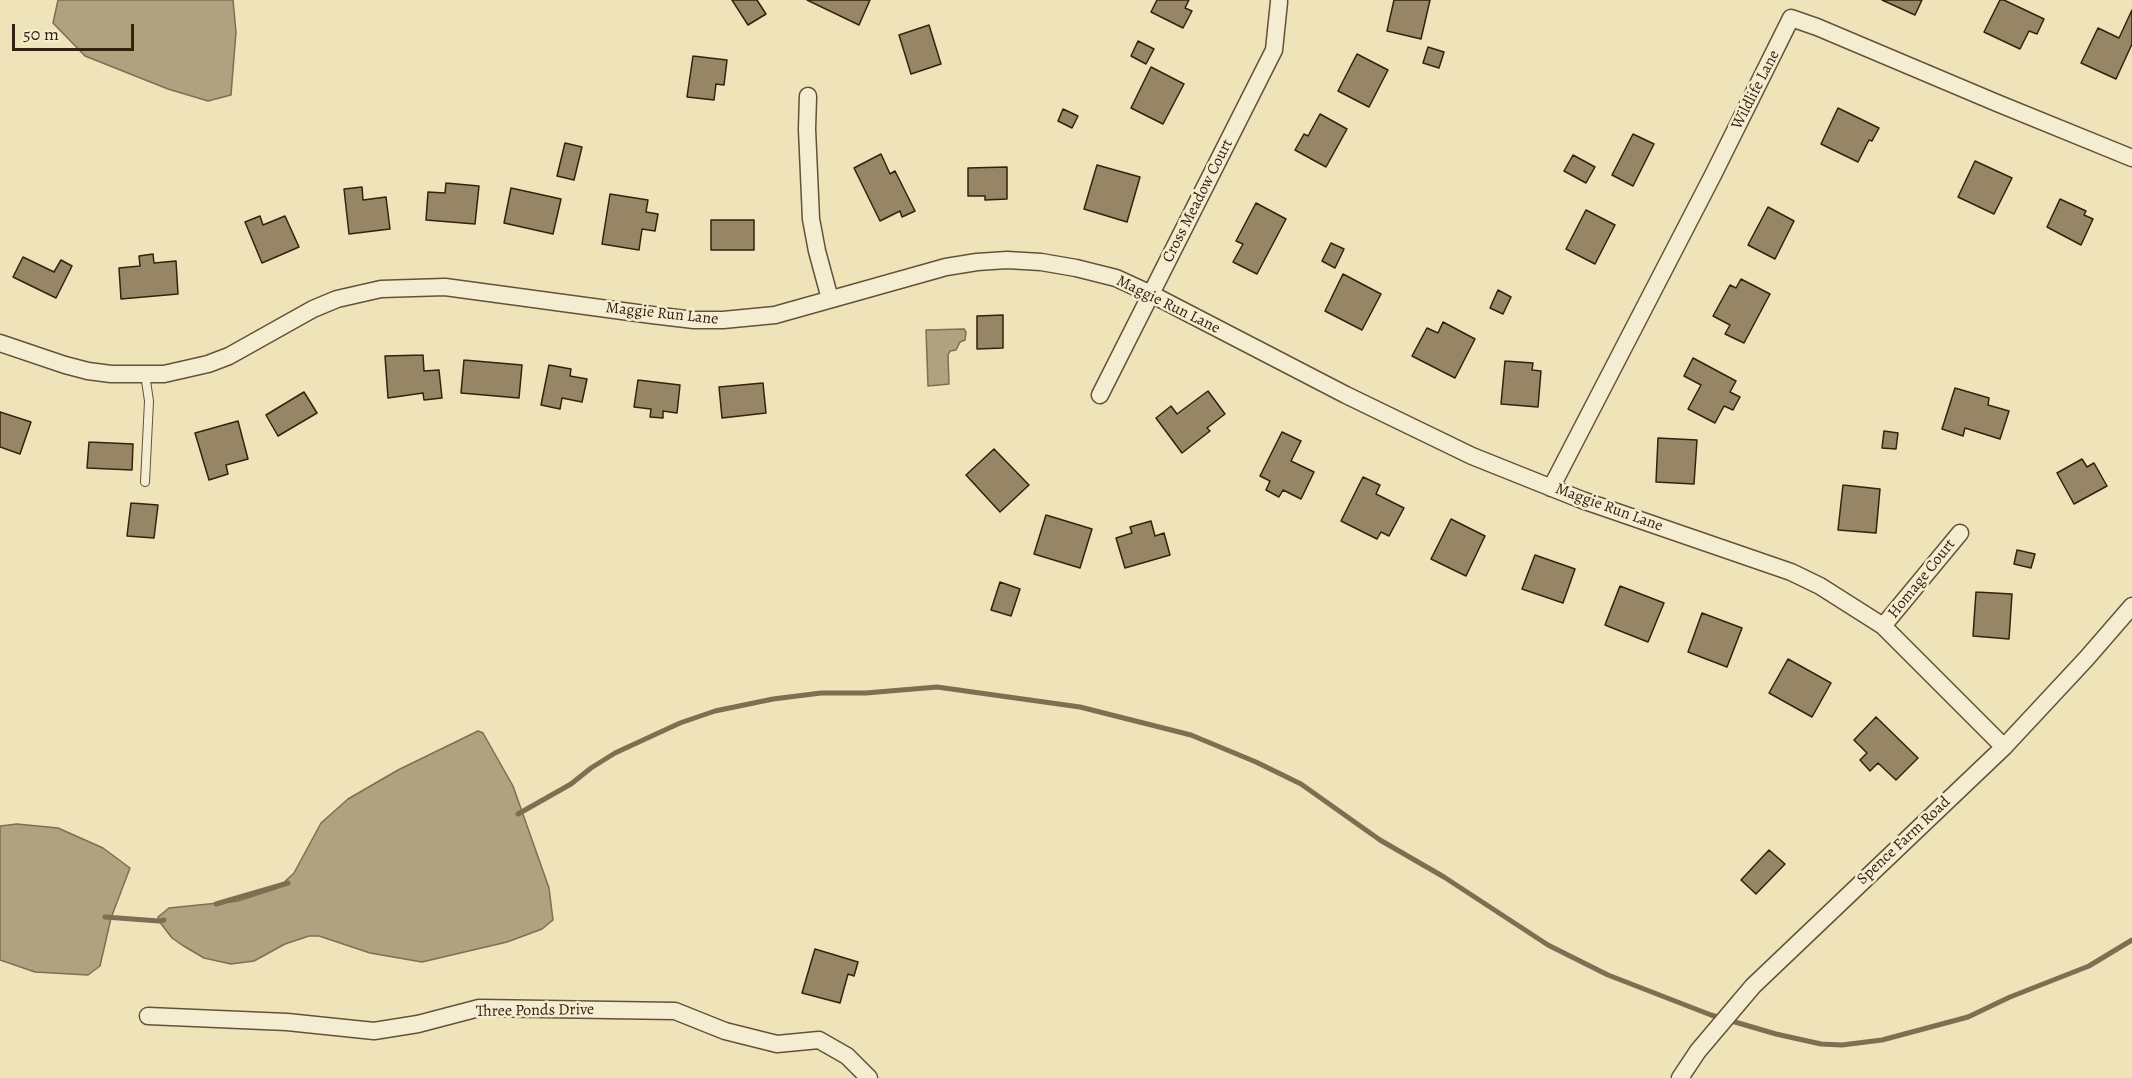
<!DOCTYPE html>
<html>
<head>
<meta charset="utf-8">
<style>
	body { margin:0 }
	#map { position:relative; width:2132px; height:1078px; overflow:hidden; background:#efe3b9; font-family:Alegreya,serif }
	canvas { display:block }
	.scale { position:absolute; left:12px; top:24px; width:122px; height:27px; box-sizing:border-box; border:3px solid #35210d; border-top:0; padding-left:8px; font-size:18px; line-height:21px; white-space:nowrap; color:#35210d; -webkit-text-stroke:4px #f5edd2; paint-order:stroke }
</style>
</head>
<body>
<div id="map">
<canvas width="2132" height="1078"></canvas>
<div class="scale">50 m</div>
</div>
<script>
const g = document.querySelector('canvas').getContext('2d');
g.lineJoin = 'round';
function paint(path, color) {
  g.fillStyle = color;
  g.fill(path, 'evenodd');
}
function toPath(rows) {
  const path = new Path2D();
  for (const r of rows) {
    path.moveTo(r[0], r[1]);
    for (let i = 2; i < r.length; i += 2) path.lineTo(r[i], r[i + 1]);
  }
  return path;
}
function strokePath(path, color, width, dash) {
  g.strokeStyle = color;
  g.lineWidth = width;
  g.lineCap = dash ? 'butt' : 'round';
  g.setLineDash(dash || []);
  g.stroke(path);
}
function label(font, color, halo, rows, align = 'center') {
  g.font = font + ' Alegreya,serif';
  g.lineWidth = 5;
  g.setLineDash([]);
  g.textBaseline = 'middle';
  g.strokeStyle = halo;
  g.fillStyle = color;
  for (const [text, x, y, turn = 0] of rows) {
    g.save();
    g.translate(x, y);
    g.rotate((+turn || 0) * Math.PI / 180);
    g.textAlign = isNaN(turn) ? turn : align;
    if (halo) g.strokeText(text, 0, 0);
    g.fillText(text, 0, 0);
    g.restore();
  }
}
const water = toPath([
	[58,0,233,0,236,32,231,95,208,101,168,89,85,56,53,23,58,0],
	[964,329,966,332,965,340,960,342,956,350,950,351,948,355,949,384,928,386,926,330,964,329],
	[478,731,483,733,513,786,549,888,553,920,542,929,507,942,422,962,370,953,319,936,309,936,285,944,254,961,231,964,204,958,182,945,172,938,159,921,158,917,169,908,238,901,278,888,294,873,321,823,348,799,398,770,478,731],
	[17,824,58,828,103,848,130,868,111,918,100,966,88,975,35,972,0,960,0,826,17,824]
]);
paint(water, '#b0a17f');
strokePath(water, '#7f6e51', 1.5);
strokePath(toPath([
	[518,814,571,784,591,768,615,753,680,723,715,711,773,699,821,693,866,693,937,687,1080,707,1191,735,1256,762,1301,784,1380,840,1444,877,1548,945,1608,975,1711,1015,1776,1034,1821,1044,1842,1045,1882,1040,1968,1017,2010,997,2089,966,2132,940],
	[216,904,288,883],
	[105,917,159,921,164,920]
]), '#7f6e51', 5);
const building = toPath([
	[732,0,757,0,766,14,748,25,732,0],
	[807,0,870,0,859,25,807,0],
	[1157,0,1189,0,1185,8,1192,11,1183,28,1151,12,1157,0],
	[1394,0,1430,0,1421,39,1387,31,1394,0],
	[1882,0,1922,0,1915,15,1882,0],
	[2000,0,2004,0,2044,19,2037,34,2029,31,2020,49,1984,32,2000,0],
	[2132,10,2132,44,2116,79,2081,63,2098,28,2119,38,2132,10],
	[929,25,941,64,911,74,899,35,929,25],
	[1138,41,1154,49,1146,64,1131,56,1138,41],
	[1428,47,1444,52,1439,68,1423,63,1428,47],
	[1357,54,1388,70,1369,107,1338,91,1357,54],
	[693,56,727,60,724,85,716,84,714,100,687,97,693,56],
	[1151,67,1184,84,1163,124,1131,108,1151,67],
	[1838,108,1879,128,1872,141,1869,140,1858,162,1821,144,1838,108],
	[1063,109,1078,116,1072,128,1058,121,1063,109],
	[1320,114,1347,129,1326,167,1295,150,1304,134,1308,136,1320,114],
	[1633,134,1654,144,1633,186,1612,175,1633,134],
	[565,143,582,147,574,180,557,176,565,143],
	[881,154,890,174,895,171,915,211,902,217,900,211,880,221,854,168,881,154],
	[1573,155,1595,167,1586,183,1564,171,1573,155],
	[1975,161,2012,178,1994,214,1958,197,1975,161],
	[1097,165,1140,177,1127,222,1084,209,1097,165],
	[1007,167,1007,199,985,200,985,196,968,196,968,168,1007,167],
	[446,183,479,186,475,224,426,220,428,192,445,193,446,183],
	[362,187,363,200,386,197,390,229,349,234,344,189,362,187],
	[511,188,561,199,553,234,504,223,511,188],
	[610,194,648,200,646,212,658,214,655,231,642,229,639,250,602,244,610,194],
	[2060,199,2086,211,2084,215,2093,219,2081,245,2047,227,2060,199],
	[1256,203,1286,219,1257,274,1233,262,1243,244,1236,241,1256,203],
	[1768,207,1794,221,1775,259,1748,245,1768,207],
	[1586,210,1615,225,1595,264,1566,249,1586,210],
	[260,216,263,225,285,216,299,247,262,263,245,222,260,216],
	[711,220,754,220,754,250,711,250,711,220],
	[1331,243,1344,249,1335,268,1322,261,1331,243],
	[153,254,154,263,176,261,178,294,121,299,119,268,140,266,139,256,153,254],
	[23,257,54,272,61,260,72,266,56,298,13,277,23,257],
	[1343,274,1381,294,1362,330,1325,311,1343,274],
	[1741,279,1770,294,1744,343,1725,334,1730,325,1713,316,1730,285,1736,288,1741,279],
	[1498,290,1511,297,1503,314,1490,308,1498,290],
	[1003,315,1003,348,977,349,977,316,1003,315],
	[1443,322,1475,339,1455,378,1412,356,1427,328,1438,333,1443,322],
	[423,355,424,371,439,370,442,398,424,400,423,393,388,398,385,356,423,355],
	[1693,358,1736,381,1730,392,1740,397,1733,410,1724,406,1715,423,1688,409,1701,385,1684,376,1693,358],
	[464,360,522,365,519,398,461,393,464,360],
	[1505,361,1533,363,1532,370,1541,371,1538,407,1501,404,1505,361],
	[549,365,571,369,570,376,587,379,582,402,562,398,560,409,541,405,549,365],
	[638,380,680,385,677,413,663,411,663,418,650,417,651,409,634,407,638,380],
	[763,383,766,413,722,418,719,387,763,383],
	[1955,388,1989,398,1988,405,2009,411,2000,439,1965,428,1963,436,1942,429,1955,388],
	[1208,391,1225,414,1207,428,1210,431,1182,453,1156,418,1171,406,1177,414,1208,391],
	[304,392,317,413,278,436,266,415,304,392],
	[0,412,31,422,20,454,0,447,0,412],
	[238,421,248,459,226,465,228,474,209,480,195,433,238,421],
	[1884,431,1898,433,1896,449,1882,448,1884,431],
	[1282,432,1301,441,1291,461,1314,472,1301,499,1283,490,1279,497,1266,490,1270,481,1260,476,1282,432],
	[1658,438,1697,440,1694,484,1656,482,1658,438],
	[89,442,133,444,132,470,87,468,89,442],
	[994,449,1029,485,1000,512,966,475,994,449],
	[2082,459,2087,467,2094,463,2107,486,2074,504,2057,473,2082,459],
	[1363,477,1380,485,1376,494,1404,508,1389,536,1381,532,1377,539,1341,521,1363,477],
	[1843,485,1880,489,1876,533,1838,530,1843,485],
	[131,503,158,505,154,538,127,536,131,503],
	[1046,515,1092,529,1080,568,1034,554,1046,515],
	[1451,519,1485,536,1466,576,1431,559,1451,519],
	[1151,521,1155,536,1164,533,1170,555,1125,568,1116,538,1132,533,1130,527,1151,521],
	[2017,550,2035,554,2031,568,2014,564,2017,550],
	[1535,555,1575,569,1563,603,1522,589,1535,555],
	[1000,582,1020,589,1011,616,991,610,1000,582],
	[1620,586,1664,603,1648,642,1605,625,1620,586],
	[1976,592,2012,594,2009,639,1973,636,1976,592],
	[1702,613,1742,628,1727,667,1688,652,1702,613],
	[1788,659,1831,683,1812,717,1769,693,1788,659],
	[1876,717,1918,758,1896,780,1878,763,1870,771,1860,760,1867,753,1854,740,1876,717],
	[1769,850,1785,864,1756,894,1741,880,1769,850],
	[815,949,858,962,854,976,848,974,840,1003,802,993,815,949]
]);
paint(building, '#968666');
strokePath(building, '#35210d', 1.5);
const lane = toPath([
	[145,482,149,401,145,374]
]);
const street = toPath([
	[808,96,807,129,811,219,817,251,830,299],
	[0,343,65,365,88,371,111,374,164,374,208,364,229,356,313,309,337,299,381,289,445,287,652,315,694,320,723,320,775,315,946,267,977,262,1007,260,1041,262,1076,268,1116,278,1151,294,1346,395,1472,456,1582,500,1791,572,1820,586,1883,626,2004,747],
	[1100,395,1274,50,1279,2],
	[1551,488,1713,175,1791,18,1817,27,1997,103,2132,158],
	[1883,626,1960,533],
	[148,1016,287,1022,374,1031,418,1024,479,1008,675,1011,725,1031,777,1044,819,1040,847,1056,869,1078],
	[1680,1078,1698,1051,1753,986,2004,747,2086,659,2132,606]
]);
strokePath(lane, '#645238', 10);
strokePath(street, '#645238', 19);
strokePath(lane, '#f5edd2', 8);
strokePath(street, '#f5edd2', 16);
label('16px', '#35210d', '#f5edd2', [
	["Wildlife Lane",1756,90,-63],
	["Cross Meadow Court",1198,201,-63],
	["Maggie Run Lane",1168,305,26],
	["Maggie Run Lane",662,314,6],
	["Maggie Run Lane",1609,508,20],
	["Homage Court",1922,579,-51],
	["Spence Farm Road",1904,841,-43],
	["Three Ponds Drive",535,1011,-1]
]);
</script>
</body>
</html>
